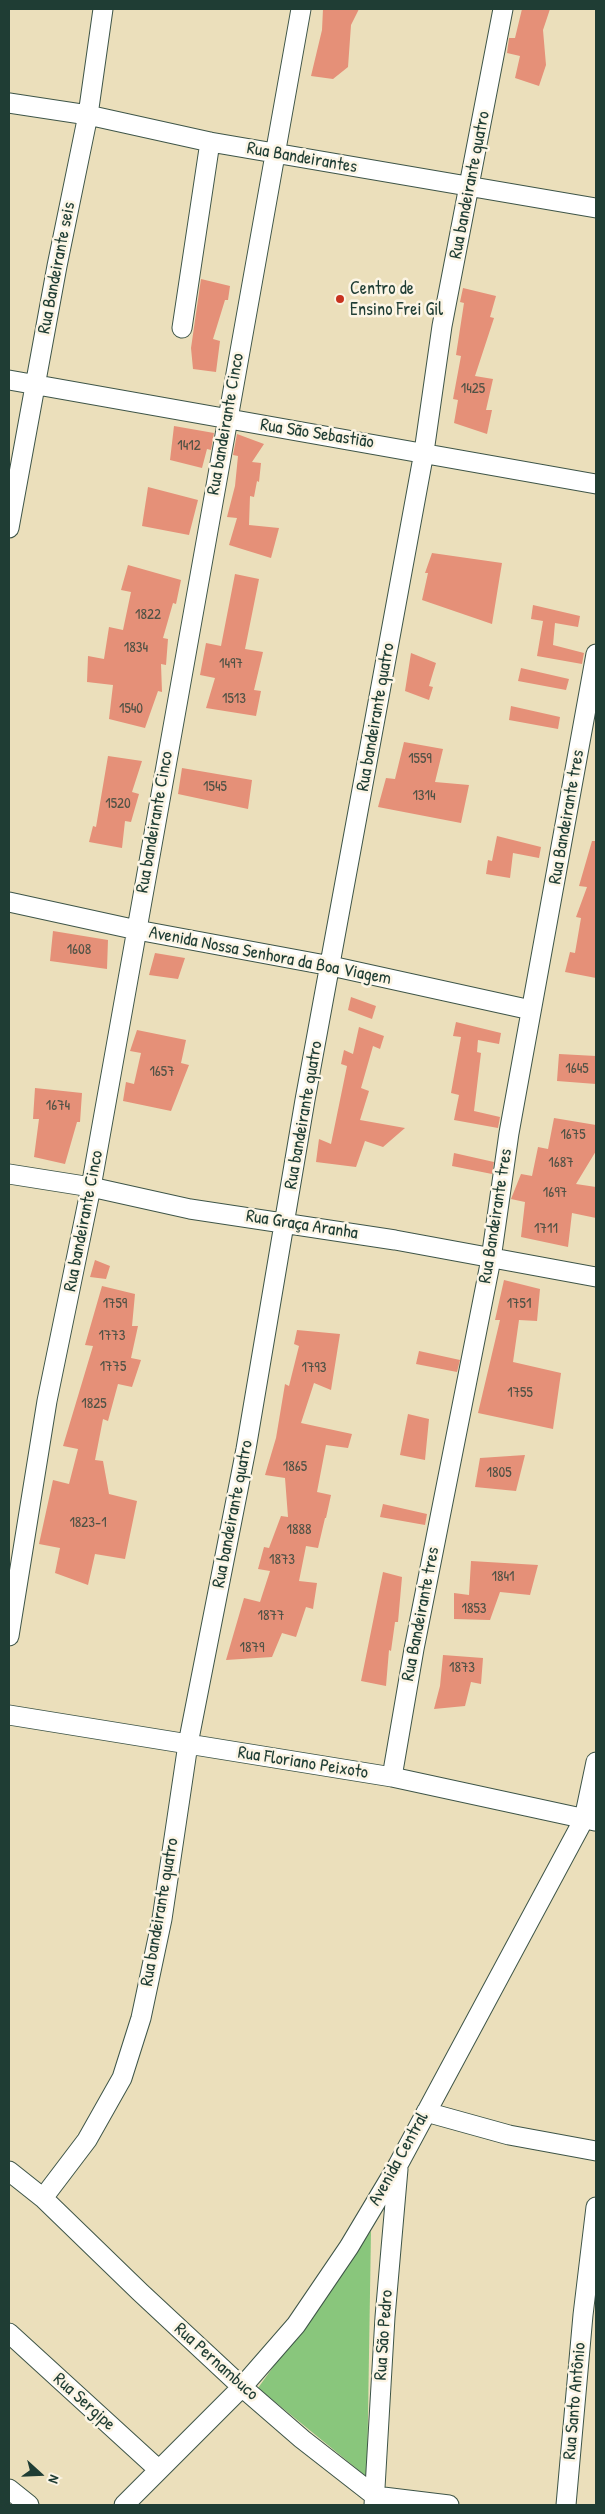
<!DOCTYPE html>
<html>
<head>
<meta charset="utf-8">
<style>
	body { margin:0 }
	#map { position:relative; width:605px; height:2514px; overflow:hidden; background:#ebdfbb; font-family:"Patrick Hand",sans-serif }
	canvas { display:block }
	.frame { position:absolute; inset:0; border:10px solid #1f3d34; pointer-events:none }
	.north { position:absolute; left:15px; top:2449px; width:50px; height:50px; -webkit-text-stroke:4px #fcf5e5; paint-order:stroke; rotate:110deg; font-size:14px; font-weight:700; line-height:20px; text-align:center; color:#1f3d34 }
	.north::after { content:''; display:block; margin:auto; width:18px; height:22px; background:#1f3d34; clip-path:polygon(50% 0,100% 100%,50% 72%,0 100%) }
</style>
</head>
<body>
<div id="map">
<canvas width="605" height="2514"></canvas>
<div class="frame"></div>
<div class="north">N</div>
</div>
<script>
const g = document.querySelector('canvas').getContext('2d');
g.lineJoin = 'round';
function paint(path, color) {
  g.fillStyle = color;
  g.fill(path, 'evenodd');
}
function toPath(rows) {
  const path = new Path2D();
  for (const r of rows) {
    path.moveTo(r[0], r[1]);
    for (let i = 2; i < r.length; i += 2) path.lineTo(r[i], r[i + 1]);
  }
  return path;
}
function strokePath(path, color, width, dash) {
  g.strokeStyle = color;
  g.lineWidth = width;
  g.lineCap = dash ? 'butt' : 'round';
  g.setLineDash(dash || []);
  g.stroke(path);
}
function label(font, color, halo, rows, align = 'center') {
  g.font = font + ' "Patrick Hand",sans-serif';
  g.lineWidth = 5;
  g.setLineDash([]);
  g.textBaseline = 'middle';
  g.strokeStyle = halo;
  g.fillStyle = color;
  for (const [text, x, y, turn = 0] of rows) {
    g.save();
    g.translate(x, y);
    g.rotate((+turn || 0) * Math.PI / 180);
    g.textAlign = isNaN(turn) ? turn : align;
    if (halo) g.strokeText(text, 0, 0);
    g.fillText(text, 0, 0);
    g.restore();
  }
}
paint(toPath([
	[371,2231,367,2477,258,2388]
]), '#89c67c');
paint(toPath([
	[323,9,359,9,351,25,348,67,333,79,311,76,322,30],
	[522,9,550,9,543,30,546,65,539,86,515,78,520,56,507,53,509,38,515,38],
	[201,279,230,286,228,300,225,300,213,339,220,341,216,372,193,369,191,348],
	[463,288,496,296,490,317,494,318,475,376,493,379,486,410,492,410,487,434,454,423,458,400,453,399,461,356,456,355,464,303,460,302],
	[174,426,214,433,211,450,207,449,202,468,170,460],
	[237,434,264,444,252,462,261,463,259,482,257,481,254,497,250,496,249,525,279,528,271,558,229,545,237,518,227,517,235,486,238,456,233,455],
	[148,487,198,500,189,535,142,526],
	[432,553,502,563,492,624,422,600,428,573,425,573],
	[128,565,181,580,176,604,173,603,163,638,168,639,166,665,161,664,162,692,158,691,145,728,109,719,113,685,87,682,88,656,104,659,109,627,123,630,131,592,121,590],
	[235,574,259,579,245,649,263,652,254,690,261,691,256,716,206,708,215,678,200,675,206,643,221,646],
	[533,605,580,616,578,627,555,623,553,645,584,653,582,664,537,656,543,621,531,619],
	[411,653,436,663,429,686,433,687,429,700,405,691],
	[521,668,569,679,566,690,518,681],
	[511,706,560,717,558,729,509,720],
	[404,742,443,749,435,782,469,785,461,823,378,807,386,778,395,779],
	[108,756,142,761,132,792,139,794,131,822,125,821,122,848,89,842,93,826,96,827],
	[182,768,252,780,248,809,178,794],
	[497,836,541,847,539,858,513,853,510,878,486,874,488,860,492,861],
	[592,841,596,841,596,978,565,972,570,952,575,953,581,918,576,917,587,887,579,886],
	[53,931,108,940,107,969,50,961],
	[155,953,185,958,178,979,149,975],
	[351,997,376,1006,372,1019,348,1010],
	[456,1022,501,1033,499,1044,478,1040,477,1052,481,1053,474,1111,500,1117,498,1128,454,1120,459,1095,451,1093,461,1037,453,1036],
	[359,1027,384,1036,380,1049,373,1046,361,1088,369,1091,360,1120,405,1128,383,1147,365,1141,356,1167,316,1162,319,1139,331,1144,347,1066,341,1064,344,1050,353,1054],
	[137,1030,186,1040,181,1063,189,1065,171,1111,123,1101,126,1082,134,1084,141,1053,130,1051],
	[559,1054,596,1056,596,1084,557,1081],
	[35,1088,82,1093,80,1122,77,1122,65,1164,34,1157,39,1119,33,1119],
	[554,1118,596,1125,596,1151,576,1184,596,1187,596,1218,572,1213,568,1247,521,1237,525,1202,511,1199,521,1174,532,1176,538,1147,548,1149],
	[454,1153,494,1162,492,1174,452,1166],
	[95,1260,110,1266,106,1279,90,1277],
	[504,1280,540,1289,537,1321,519,1320,513,1362,561,1373,553,1429,478,1413,500,1320,495,1320],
	[102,1286,135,1294,132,1326,138,1326,131,1358,141,1360,132,1387,118,1384,108,1421,103,1419,95,1460,103,1461,109,1494,137,1501,125,1559,95,1554,88,1585,55,1573,60,1548,39,1544,53,1480,69,1484,78,1449,63,1446,93,1346,85,1345],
	[297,1330,340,1334,331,1390,314,1383,301,1423,352,1434,348,1448,326,1445,317,1492,331,1495,326,1518,325,1518,318,1548,306,1546,299,1581,317,1583,313,1609,306,1607,296,1637,282,1633,272,1657,226,1660,244,1598,260,1602,270,1571,258,1569,264,1547,269,1548,281,1516,288,1517,285,1478,265,1475,276,1438,285,1384,289,1386,299,1346,294,1344],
	[419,1351,460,1360,457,1372,416,1364],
	[408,1414,429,1419,425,1460,400,1455],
	[525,1455,516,1491,475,1487,480,1458],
	[383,1504,427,1514,425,1525,380,1517],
	[471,1561,538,1565,530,1595,500,1592,490,1620,454,1619,454,1593,469,1595],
	[383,1572,402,1577,398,1622,395,1622,391,1651,389,1650,386,1686,361,1681],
	[443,1655,483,1658,481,1684,471,1682,465,1706,434,1709,440,1686]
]), '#e59078');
const minor = toPath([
	[9,103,88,115,210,142,596,208],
	[182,328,210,142],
	[9,380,596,484],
	[9,528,57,266,88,115,103,9],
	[9,902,137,930,331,966,531,1010],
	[9,1174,91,1187,190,1209,395,1240,596,1277],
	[9,1636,47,1401,91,1187,301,9],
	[9,1715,392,1777,595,1821],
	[392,1777,414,1649,491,1259,509,1133,596,654],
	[426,2112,509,2135,596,2151],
	[9,2171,43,2198,140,2292,242,2387,302,2439,375,2496,449,2505],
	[43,2198,87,2140,122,2078,141,2018,162,1919,188,1744,246,1449,305,1100,424,452,442,326,503,9],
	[9,2333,159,2470],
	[9,2489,29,2505],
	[124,2505,242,2387,296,2325,349,2247,398,2165,584,1819,596,1762],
	[374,2505,385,2317,398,2169],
	[566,2505,583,2315,596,2207]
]);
strokePath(minor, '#3e5548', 21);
strokePath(minor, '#fff', 19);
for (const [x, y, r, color] of [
	[340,299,5,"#c8321e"]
]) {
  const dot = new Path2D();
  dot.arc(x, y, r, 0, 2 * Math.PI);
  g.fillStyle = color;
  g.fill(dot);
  strokePath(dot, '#fcf5e5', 2);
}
label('15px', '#505245', null, [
	["1425",473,389],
	["1412",189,446],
	["1822",148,615],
	["1834",136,648],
	["1497",231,664],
	["1513",234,699],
	["1540",131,709],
	["1559",420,759],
	["1545",215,787],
	["1314",424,796],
	["1520",118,804],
	["1608",79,950],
	["1645",577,1069],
	["1657",162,1072],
	["1674",58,1106],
	["1675",573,1135],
	["1687",561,1163],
	["1697",555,1193],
	["1711",546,1229],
	["1759",115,1304],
	["1751",519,1304],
	["1773",112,1336],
	["1775",113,1367],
	["1793",314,1368],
	["1755",520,1393],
	["1825",94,1404],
	["1865",295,1467],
	["1805",499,1473],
	["1823-1",88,1523],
	["1888",299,1530],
	["1873",282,1560],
	["1841",503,1577],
	["1853",474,1609],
	["1877",271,1616],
	["1879",252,1648],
	["1873",462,1668]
]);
label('18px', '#1f3d34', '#fcf5e5', [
	["Rua Bandeirantes",302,158,10],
	["Rua bandeirante quatro",470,185,-79],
	["Rua Bandeirante seis",57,268,-79],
	["Rua bandeirante Cinco",226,424,-80],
	["Rua São Sebastião",317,434,9],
	["Rua bandeirante quatro",376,717,-80],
	["Rua Bandeirante tres",567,817,-80],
	["Rua bandeirante Cinco",155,822,-80],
	["Avenida Nossa Senhora da Boa Viagem",270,956,11],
	["Rua bandeirante quatro",304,1115,-80],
	["Rua Bandeirante tres",496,1216,-81],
	["Rua bandeirante Cinco",84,1221,-79],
	["Rua Graça Aranha",302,1225,9],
	["Rua bandeirante quatro",233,1514,-79],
	["Rua Bandeirante tres",421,1614,-79],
	["Rua Floriano Peixoto",303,1763,9],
	["Rua bandeirante quatro",160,1912,-80],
	["Avenida Central",399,2159,-61],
	["Rua São Pedro",384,2335,-86],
	["Rua Pernambuco",216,2362,42],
	["Rua Santo Antônio",575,2401,-85],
	["Rua Sergipe",84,2402,42]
]);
label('18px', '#1f3d34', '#fcf5e5', [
	["Centro de",350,289],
	["Ensino Frei Gil",350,310]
], 'left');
</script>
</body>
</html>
